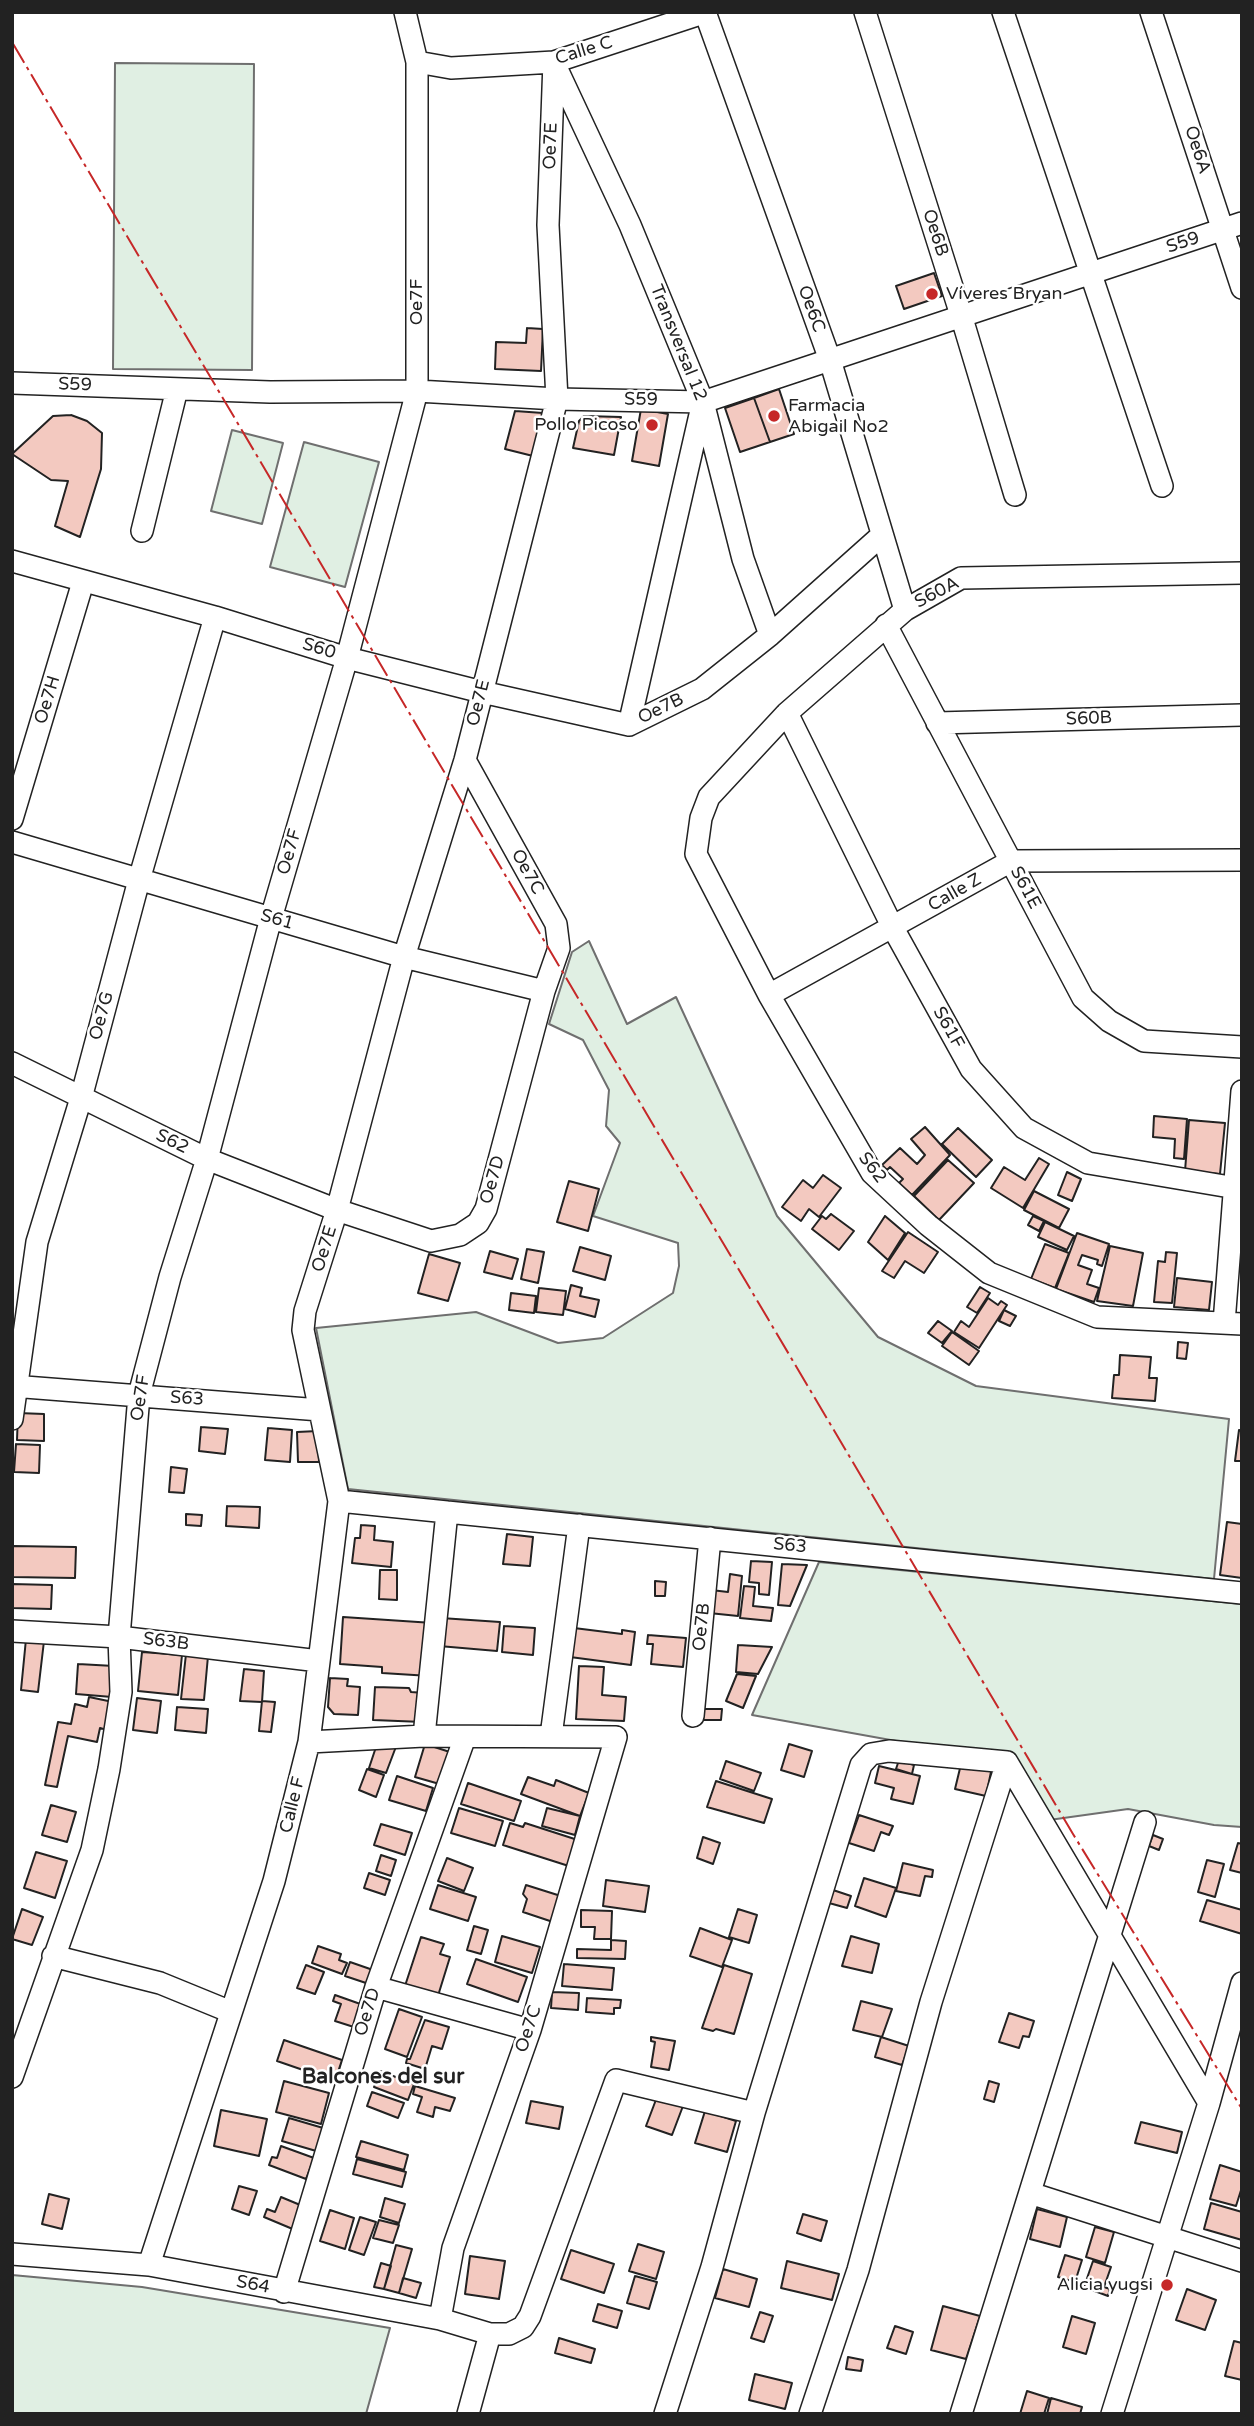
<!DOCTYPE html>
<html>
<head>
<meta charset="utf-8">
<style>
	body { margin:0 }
	#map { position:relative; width:1254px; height:2426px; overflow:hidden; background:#fff; font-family:"Varela Round",sans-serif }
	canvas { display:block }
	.frame { position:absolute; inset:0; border:14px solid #222; pointer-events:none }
</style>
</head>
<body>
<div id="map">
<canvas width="1254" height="2426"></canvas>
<div class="frame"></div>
</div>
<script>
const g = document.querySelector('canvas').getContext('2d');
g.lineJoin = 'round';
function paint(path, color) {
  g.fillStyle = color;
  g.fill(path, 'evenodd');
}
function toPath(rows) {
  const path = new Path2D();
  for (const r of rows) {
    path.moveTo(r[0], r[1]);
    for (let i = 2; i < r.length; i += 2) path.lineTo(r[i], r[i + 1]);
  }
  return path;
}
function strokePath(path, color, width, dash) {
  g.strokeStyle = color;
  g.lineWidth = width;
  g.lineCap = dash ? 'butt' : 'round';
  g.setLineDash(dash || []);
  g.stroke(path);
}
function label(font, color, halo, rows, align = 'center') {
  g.font = font + ' "Varela Round",sans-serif';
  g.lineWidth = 5;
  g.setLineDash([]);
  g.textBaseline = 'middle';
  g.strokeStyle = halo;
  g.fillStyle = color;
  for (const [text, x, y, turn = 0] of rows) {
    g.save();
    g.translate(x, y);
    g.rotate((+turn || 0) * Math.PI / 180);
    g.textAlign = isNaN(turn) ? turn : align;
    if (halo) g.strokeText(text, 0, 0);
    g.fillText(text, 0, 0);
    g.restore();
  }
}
const green = toPath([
	[115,63,254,64,252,370,113,369,115,63],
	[232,430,283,443,262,524,211,511,232,430],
	[304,442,379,462,345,587,270,567,304,442],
	[589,941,627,1024,676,997,777,1216,878,1337,976,1386,1229,1419,1214,1579,348,1489,316,1328,476,1312,558,1343,603,1338,673,1293,679,1266,678,1243,593,1216,620,1143,606,1126,609,1090,583,1040,549,1024,572,952,589,941],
	[819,1562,1242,1604,1242,1827,1214,1825,1128,1809,1042,1821,1007,1761,752,1715,819,1562],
	[12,2275,142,2287,390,2328,366,2414,12,2414,12,2275]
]);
paint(green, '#e0efe3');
strokePath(green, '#6f6f6f', 2);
const building = toPath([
	[934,273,942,296,904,309,896,286,934,273],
	[527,328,543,329,541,371,495,369,496,342,526,343,527,328],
	[779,389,794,434,770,442,754,398,779,389],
	[754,398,770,442,740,452,725,408,754,398],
	[641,409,668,414,659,466,632,461,641,409],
	[515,411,543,413,533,456,505,449,515,411],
	[71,415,87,421,102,433,101,469,80,537,55,526,68,481,51,480,12,454,53,416,71,415],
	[584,416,621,417,614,455,573,448,579,421,584,416],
	[1154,1116,1187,1119,1184,1159,1174,1158,1175,1139,1153,1137,1154,1116],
	[1189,1120,1225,1123,1220,1174,1185,1171,1189,1120],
	[925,1127,950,1155,912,1195,899,1183,903,1179,890,1167,887,1170,882,1165,900,1148,917,1164,925,1155,911,1139,925,1127],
	[958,1128,992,1160,976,1177,942,1144,958,1128],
	[1039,1158,1049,1164,1023,1208,991,1188,1004,1167,1025,1180,1039,1158],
	[948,1160,974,1183,939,1220,914,1196,948,1160],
	[1067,1172,1081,1179,1072,1201,1058,1195,1067,1172],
	[823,1175,841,1188,819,1217,809,1209,801,1221,782,1207,803,1180,813,1188,823,1175],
	[569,1181,599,1189,588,1231,557,1222,569,1181],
	[1034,1191,1069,1209,1059,1228,1024,1210,1034,1191],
	[831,1214,854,1231,839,1250,812,1229,822,1216,826,1219,831,1214],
	[885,1216,905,1233,888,1260,868,1242,885,1216],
	[1033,1216,1044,1221,1039,1231,1028,1225,1033,1216],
	[1045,1222,1074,1236,1067,1250,1038,1237,1045,1222],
	[908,1232,938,1252,924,1273,905,1261,894,1278,882,1271,908,1232],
	[1077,1233,1109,1244,1102,1266,1097,1264,1098,1260,1082,1255,1078,1265,1092,1270,1087,1284,1099,1288,1094,1302,1056,1289,1077,1233],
	[1045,1244,1069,1253,1055,1288,1031,1279,1045,1244],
	[1110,1246,1143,1253,1133,1306,1097,1301,1110,1246],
	[580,1247,611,1256,605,1280,573,1271,580,1247],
	[527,1249,544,1252,538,1283,521,1279,527,1249],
	[490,1251,518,1259,512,1279,484,1272,490,1251],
	[1166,1252,1177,1253,1172,1303,1154,1302,1158,1261,1165,1262,1166,1252],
	[429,1254,460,1263,448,1301,418,1293,429,1254],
	[1177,1278,1212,1282,1209,1310,1174,1307,1177,1278],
	[571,1285,582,1288,580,1296,599,1300,595,1317,565,1309,571,1285],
	[980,1287,990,1293,977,1313,967,1307,980,1287],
	[539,1288,566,1291,563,1315,536,1312,539,1288],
	[511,1293,536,1296,534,1313,509,1310,511,1293],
	[988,1298,998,1305,1001,1301,1007,1305,979,1348,954,1332,961,1321,969,1327,988,1298],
	[1004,1310,1016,1316,1010,1326,999,1321,1004,1310],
	[938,1321,952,1331,942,1343,928,1333,938,1321],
	[952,1332,979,1351,969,1365,942,1346,952,1332],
	[1178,1342,1188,1343,1186,1359,1177,1358,1178,1342],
	[1120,1355,1151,1357,1149,1378,1157,1378,1155,1401,1112,1398,1114,1375,1119,1375,1120,1355],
	[18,1413,44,1414,44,1441,17,1440,18,1413],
	[201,1427,228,1429,225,1454,199,1451,201,1427],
	[268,1428,292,1430,290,1462,265,1460,268,1428],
	[1239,1430,1242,1431,1242,1461,1235,1461,1239,1430],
	[318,1431,319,1462,298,1462,297,1432,318,1431],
	[16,1444,40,1445,39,1473,14,1472,16,1444],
	[171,1467,187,1469,184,1493,169,1492,171,1467],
	[227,1506,260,1507,259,1528,226,1526,227,1506],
	[186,1514,202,1515,201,1526,186,1525,186,1514],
	[1227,1522,1242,1524,1242,1578,1220,1575,1227,1522],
	[361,1525,375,1526,374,1540,393,1542,391,1567,352,1563,355,1538,360,1538,361,1525],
	[507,1534,533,1537,530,1566,503,1564,507,1534],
	[12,1546,76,1547,75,1578,12,1577,12,1546],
	[751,1561,772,1562,769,1595,759,1594,759,1583,749,1582,751,1561],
	[782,1564,807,1565,790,1606,778,1605,782,1564],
	[380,1570,397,1570,397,1600,379,1599,380,1570],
	[730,1574,742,1576,738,1616,709,1613,711,1590,728,1592,730,1574],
	[655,1581,666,1582,665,1596,655,1596,655,1581],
	[12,1584,52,1585,51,1609,12,1608,12,1584],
	[744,1586,755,1587,753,1606,773,1608,771,1621,740,1618,744,1586],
	[343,1617,433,1623,430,1676,382,1673,382,1667,340,1664,343,1617],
	[441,1618,500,1622,497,1651,439,1646,441,1618],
	[504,1626,535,1628,533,1655,502,1652,504,1626],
	[574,1628,622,1634,622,1630,635,1632,631,1665,570,1657,574,1628],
	[648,1635,686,1638,683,1667,651,1664,653,1644,647,1644,648,1635],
	[26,1639,44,1641,38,1692,21,1690,26,1639],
	[738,1645,772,1647,758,1674,736,1672,738,1645],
	[142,1652,182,1655,178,1695,138,1691,142,1652],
	[186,1654,208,1656,204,1700,181,1699,186,1654],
	[78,1664,114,1666,112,1697,76,1694,78,1664],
	[579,1666,604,1667,602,1695,626,1697,624,1721,576,1719,579,1666],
	[244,1669,264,1671,262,1702,240,1701,244,1669],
	[737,1674,756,1676,743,1708,726,1701,737,1674],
	[330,1678,348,1679,347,1686,360,1687,358,1715,334,1714,328,1707,330,1678],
	[375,1687,409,1688,411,1692,424,1693,423,1722,373,1720,375,1687],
	[89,1697,113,1702,107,1730,100,1728,97,1742,68,1736,57,1787,45,1785,58,1722,71,1724,75,1704,87,1707,89,1697],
	[137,1698,161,1701,157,1733,133,1730,137,1698],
	[262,1701,275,1702,271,1732,259,1731,262,1701],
	[177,1707,208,1709,206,1733,175,1730,177,1707],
	[701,1709,722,1709,721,1720,701,1720,701,1709],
	[377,1744,397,1744,386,1773,369,1768,377,1744],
	[425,1744,453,1753,443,1785,415,1777,425,1744],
	[789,1744,812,1751,804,1777,781,1770,789,1744],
	[899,1760,914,1765,912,1774,896,1769,899,1760],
	[962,1760,992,1767,986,1796,955,1789,962,1760],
	[726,1761,761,1773,754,1791,720,1779,726,1761],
	[879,1766,920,1776,913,1804,891,1799,894,1788,875,1783,879,1766],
	[367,1769,384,1775,376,1797,359,1790,367,1769],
	[397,1776,433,1788,426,1811,389,1800,397,1776],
	[528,1777,554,1786,556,1780,589,1793,580,1816,521,1794,528,1777],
	[716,1781,772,1799,764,1823,707,1807,716,1781],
	[468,1783,521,1801,514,1821,461,1804,468,1783],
	[51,1805,76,1812,67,1842,42,1835,51,1805],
	[459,1808,503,1821,495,1846,451,1833,459,1808],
	[547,1808,580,1816,575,1835,542,1826,547,1808],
	[859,1815,893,1826,889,1835,881,1832,874,1851,849,1843,859,1815],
	[510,1823,523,1827,525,1823,584,1842,575,1868,503,1845,510,1823],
	[381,1824,412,1833,405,1855,374,1845,381,1824],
	[1153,1835,1163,1839,1159,1850,1149,1846,1153,1835],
	[703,1837,720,1843,713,1864,697,1858,703,1837],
	[1238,1843,1242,1844,1242,1873,1230,1870,1238,1843],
	[36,1852,67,1861,55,1898,24,1888,36,1852],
	[381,1855,396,1860,391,1876,376,1871,381,1855],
	[447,1858,473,1868,464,1891,438,1881,447,1858],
	[1207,1860,1224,1864,1215,1897,1198,1892,1207,1860],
	[903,1863,933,1870,932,1877,925,1876,920,1896,896,1891,903,1863],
	[369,1873,390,1880,385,1895,364,1888,369,1873],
	[864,1878,896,1888,886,1917,855,1906,864,1878],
	[606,1880,649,1886,645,1912,603,1906,606,1880],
	[438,1885,476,1897,468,1921,430,1909,438,1885],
	[526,1885,564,1897,556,1923,523,1912,527,1899,523,1894,526,1885],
	[833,1890,851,1896,847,1908,829,1903,833,1890],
	[1207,1900,1242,1910,1242,1934,1200,1921,1207,1900],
	[22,1909,43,1917,32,1945,12,1939,22,1909],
	[738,1909,757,1915,749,1943,729,1937,738,1909],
	[581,1910,612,1911,611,1939,594,1939,595,1927,581,1927,581,1910],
	[474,1926,488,1930,481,1954,467,1950,474,1926],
	[700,1928,732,1940,722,1967,690,1956,700,1928],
	[502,1936,540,1947,532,1973,495,1962,502,1936],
	[851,1936,879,1944,872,1973,842,1966,851,1936],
	[421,1937,444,1944,440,1954,450,1957,437,1999,404,1989,421,1937],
	[611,1940,626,1941,625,1959,577,1958,577,1949,611,1950,611,1940],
	[318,1946,341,1954,339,1960,347,1963,342,1974,312,1963,318,1946],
	[476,1959,527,1977,518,2002,467,1984,476,1959],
	[350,1962,373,1970,369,1984,345,1976,350,1962],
	[564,1964,614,1968,612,1990,562,1986,564,1964],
	[306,1965,324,1972,315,1994,297,1988,306,1965],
	[724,1965,752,1974,734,2034,716,2029,713,2031,702,2028,724,1965],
	[552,1992,579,1993,578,2010,551,2008,552,1992],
	[335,1995,366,2006,357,2028,335,2021,341,2004,333,2001,335,1995],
	[587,1998,621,2000,620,2008,614,2008,614,2014,586,2012,587,1998],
	[861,2001,892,2009,882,2037,853,2030,861,2001],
	[399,2009,422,2017,407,2057,385,2049,399,2009],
	[1009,2013,1034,2021,1029,2037,1023,2036,1019,2048,999,2042,1009,2013],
	[425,2020,449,2027,442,2049,432,2046,425,2069,406,2063,407,2059,410,2059,425,2020],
	[651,2037,675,2041,669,2070,651,2067,655,2042,651,2041,651,2037],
	[881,2037,909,2046,902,2065,875,2057,881,2037],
	[284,2040,342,2060,335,2081,277,2061,284,2040],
	[380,2071,414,2084,408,2100,374,2087,380,2071],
	[284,2081,329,2093,321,2124,276,2112,284,2081],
	[989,2081,999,2084,994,2102,984,2099,989,2081],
	[415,2086,455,2098,450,2111,435,2107,433,2117,417,2112,422,2097,413,2094,415,2086],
	[372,2092,404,2103,398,2118,367,2106,372,2092],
	[657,2097,683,2106,672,2135,646,2126,657,2097],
	[531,2101,563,2107,559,2129,526,2123,531,2101],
	[221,2110,267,2119,259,2156,214,2146,221,2110],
	[705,2111,736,2121,727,2152,695,2143,705,2111],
	[289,2118,330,2130,323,2153,282,2141,289,2118],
	[1141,2122,1182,2132,1177,2153,1135,2143,1141,2122],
	[361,2141,408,2155,404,2170,356,2157,361,2141],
	[281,2146,314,2158,306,2179,269,2165,272,2157,277,2158,281,2146],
	[357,2159,406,2172,402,2187,353,2174,357,2159],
	[1220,2165,1242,2172,1242,2187,1236,2206,1210,2199,1220,2165],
	[239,2186,257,2191,249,2215,232,2209,239,2186],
	[49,2194,69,2199,62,2229,42,2224,49,2194],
	[281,2197,305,2207,295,2230,264,2217,267,2209,275,2212,281,2197],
	[385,2198,405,2204,399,2223,380,2217,385,2198],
	[1211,2203,1242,2212,1242,2240,1204,2229,1211,2203],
	[1037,2209,1067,2217,1060,2247,1030,2239,1037,2209],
	[330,2210,354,2218,345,2249,320,2241,330,2210],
	[803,2214,827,2221,821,2241,797,2233,803,2214],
	[360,2217,376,2222,364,2255,349,2250,360,2217],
	[379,2220,399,2225,393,2243,373,2238,379,2220],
	[1095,2227,1114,2232,1105,2263,1086,2257,1095,2227],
	[638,2244,664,2252,656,2279,629,2271,638,2244],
	[396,2245,412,2249,399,2293,384,2289,396,2245],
	[571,2250,614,2264,604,2293,561,2279,571,2250],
	[1065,2255,1082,2260,1075,2282,1058,2277,1065,2255],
	[470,2256,505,2261,499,2299,465,2294,470,2256],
	[787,2261,839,2274,832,2300,781,2288,787,2261],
	[1093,2261,1111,2267,1104,2287,1110,2289,1108,2296,1084,2287,1093,2261],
	[381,2263,391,2266,384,2289,374,2287,381,2263],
	[723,2269,757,2279,749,2307,715,2298,723,2269],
	[635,2276,657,2282,649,2309,627,2303,635,2276],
	[403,2278,421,2283,416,2298,399,2293,403,2278],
	[1187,2289,1216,2300,1205,2330,1176,2320,1187,2289],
	[598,2304,622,2311,617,2328,593,2321,598,2304],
	[943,2306,980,2316,966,2359,931,2350,943,2306],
	[760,2312,773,2316,764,2342,751,2338,760,2312],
	[1072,2316,1095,2323,1086,2354,1063,2347,1072,2316],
	[895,2326,913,2332,906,2354,887,2348,895,2326],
	[559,2338,595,2349,591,2363,555,2353,559,2338],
	[1234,2341,1242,2343,1242,2380,1225,2376,1234,2341],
	[848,2357,863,2360,861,2371,846,2369,848,2357],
	[755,2374,792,2383,785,2409,749,2400,755,2374],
	[1027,2391,1049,2398,1044,2414,1020,2414,1027,2391],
	[1051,2398,1082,2407,1080,2414,1047,2414,1051,2398]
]);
paint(building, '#f3c9c0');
strokePath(building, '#222', 2);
const minor = toPath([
	[705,12,830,360,905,610],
	[865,12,961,315,1015,495],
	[1003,12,1162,486],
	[1151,12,1242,288],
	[417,62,451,68,554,62,706,12],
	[556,67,630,225,703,402,743,559,770,635],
	[12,383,270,392,417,391,557,399,703,402,1242,223],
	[142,531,177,389],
	[12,561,215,617,347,658,482,692,629,725],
	[1242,573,961,578,905,610,787,713,709,797,701,818,696,854,769,995,872,1173,928,1225,989,1273,1097,1317,1242,1324],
	[886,625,1083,998,1109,1021,1144,1041,1242,1047],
	[787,713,893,928,971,1069,1024,1128,1088,1163,1242,1189],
	[937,723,1242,715],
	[629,725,702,406],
	[629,725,702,689,770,635,882,535],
	[12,819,83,582],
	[12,842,404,957,544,991],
	[769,995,1011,861,1242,860],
	[12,1063,207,1159,337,1210,431,1241,460,1235,478,1223,486,1209,544,991,559,948,556,924,465,760],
	[1224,1323,1242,1091],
	[12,1386,320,1410],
	[12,1419,37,1242,81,1098,139,880,215,617],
	[339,1501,1242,1593],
	[12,1631,119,1637,319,1661],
	[693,1716,710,1538],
	[424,1736,447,1512],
	[551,1736,579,1525],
	[309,1742,424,1736,616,1737,530,2030,453,2248,440,2319],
	[1007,1762,1209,2103],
	[53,1956,160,1983,231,2012],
	[376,1987,530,2030],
	[12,2077,92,1850,109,1769,121,1692,119,1637,139,1395,170,1277,207,1159,271,918,347,658,417,391,417,62,405,12],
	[1030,2193,1242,2261],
	[12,2254,149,2265,440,2319,490,2334,509,2334,523,2327,530,2316,616,2080,754,2113],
	[149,2265,274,1881,309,1742,339,1501,303,1330,305,1311,337,1210,404,957,465,760,557,399,548,225,554,62],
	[284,2292,376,1987,465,1737],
	[468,2414,490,2334],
	[665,2414,712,2267,754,2113,861,1765,871,1754,889,1751,1007,1762],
	[810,2414,858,2270,931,2002,1007,1762],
	[961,2414,1145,1822],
	[1112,2414,1209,2103,1242,1983]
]);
strokePath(minor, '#222', 24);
strokePath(minor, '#fff', 21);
strokePath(toPath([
	[12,42,1073,1834,1242,2109]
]), '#c62828', 2, [24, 5, 3.5, 5]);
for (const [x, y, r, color] of [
	[932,294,7,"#c62828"],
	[774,416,7,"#c62828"],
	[652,425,7,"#c62828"],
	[1167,2285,7,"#c62828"]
]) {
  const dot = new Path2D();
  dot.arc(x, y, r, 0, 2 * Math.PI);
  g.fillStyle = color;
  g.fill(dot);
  strokePath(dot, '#fff', 2.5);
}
label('18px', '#222', '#fff', [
	["Calle C",584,51,-17],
	["Oe7E",551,146,-88],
	["Oe6A",1197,150,72],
	["Oe6B",935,233,72],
	["S59",1183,243,-18],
	["Oe7F",417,302,-90],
	["Oe6C",811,309,70],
	["Transversal 12",678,343,68],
	["S59",75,385,2],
	["S59",641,400,1],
	["S60A",937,593,-27],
	["S60",319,649,17],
	["Oe7H",48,700,-73],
	["Oe7E",479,703,-76],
	["Oe7B",661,709,-26],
	["S60B",1089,719,-2],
	["Oe7F",290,852,-74],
	["Oe7C",527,872,61],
	["S61E",1025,888,62],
	["Calle Z",955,893,-30],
	["S61",277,920,16],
	["Oe7G",102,1016,-75],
	["S61F",948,1028,61],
	["S62",172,1142,26],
	["S62",872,1168,53],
	["Oe7D",493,1180,-74],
	["Oe7E",325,1249,-73],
	["Oe7F",141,1398,-81],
	["S63",187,1399,4],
	["S63",790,1546,6],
	["Oe7B",702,1627,-84],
	["S63B",166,1642,7],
	["Calle F",293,1805,-76],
	["Oe7D",368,2012,-73],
	["Oe7C",529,2029,-72],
	["S64",253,2285,11]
]);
label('18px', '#222', '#fff', [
	["Víveres Bryan",946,294],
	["Farmacia",788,406],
	["Abigail No2",788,427],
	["Pollo Picoso",638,425,"right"],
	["Alicia yugsi",1153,2285,"right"]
], 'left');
label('bold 21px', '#222', '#fff', [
	["Balcones del sur",383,2077]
]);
</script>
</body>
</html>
